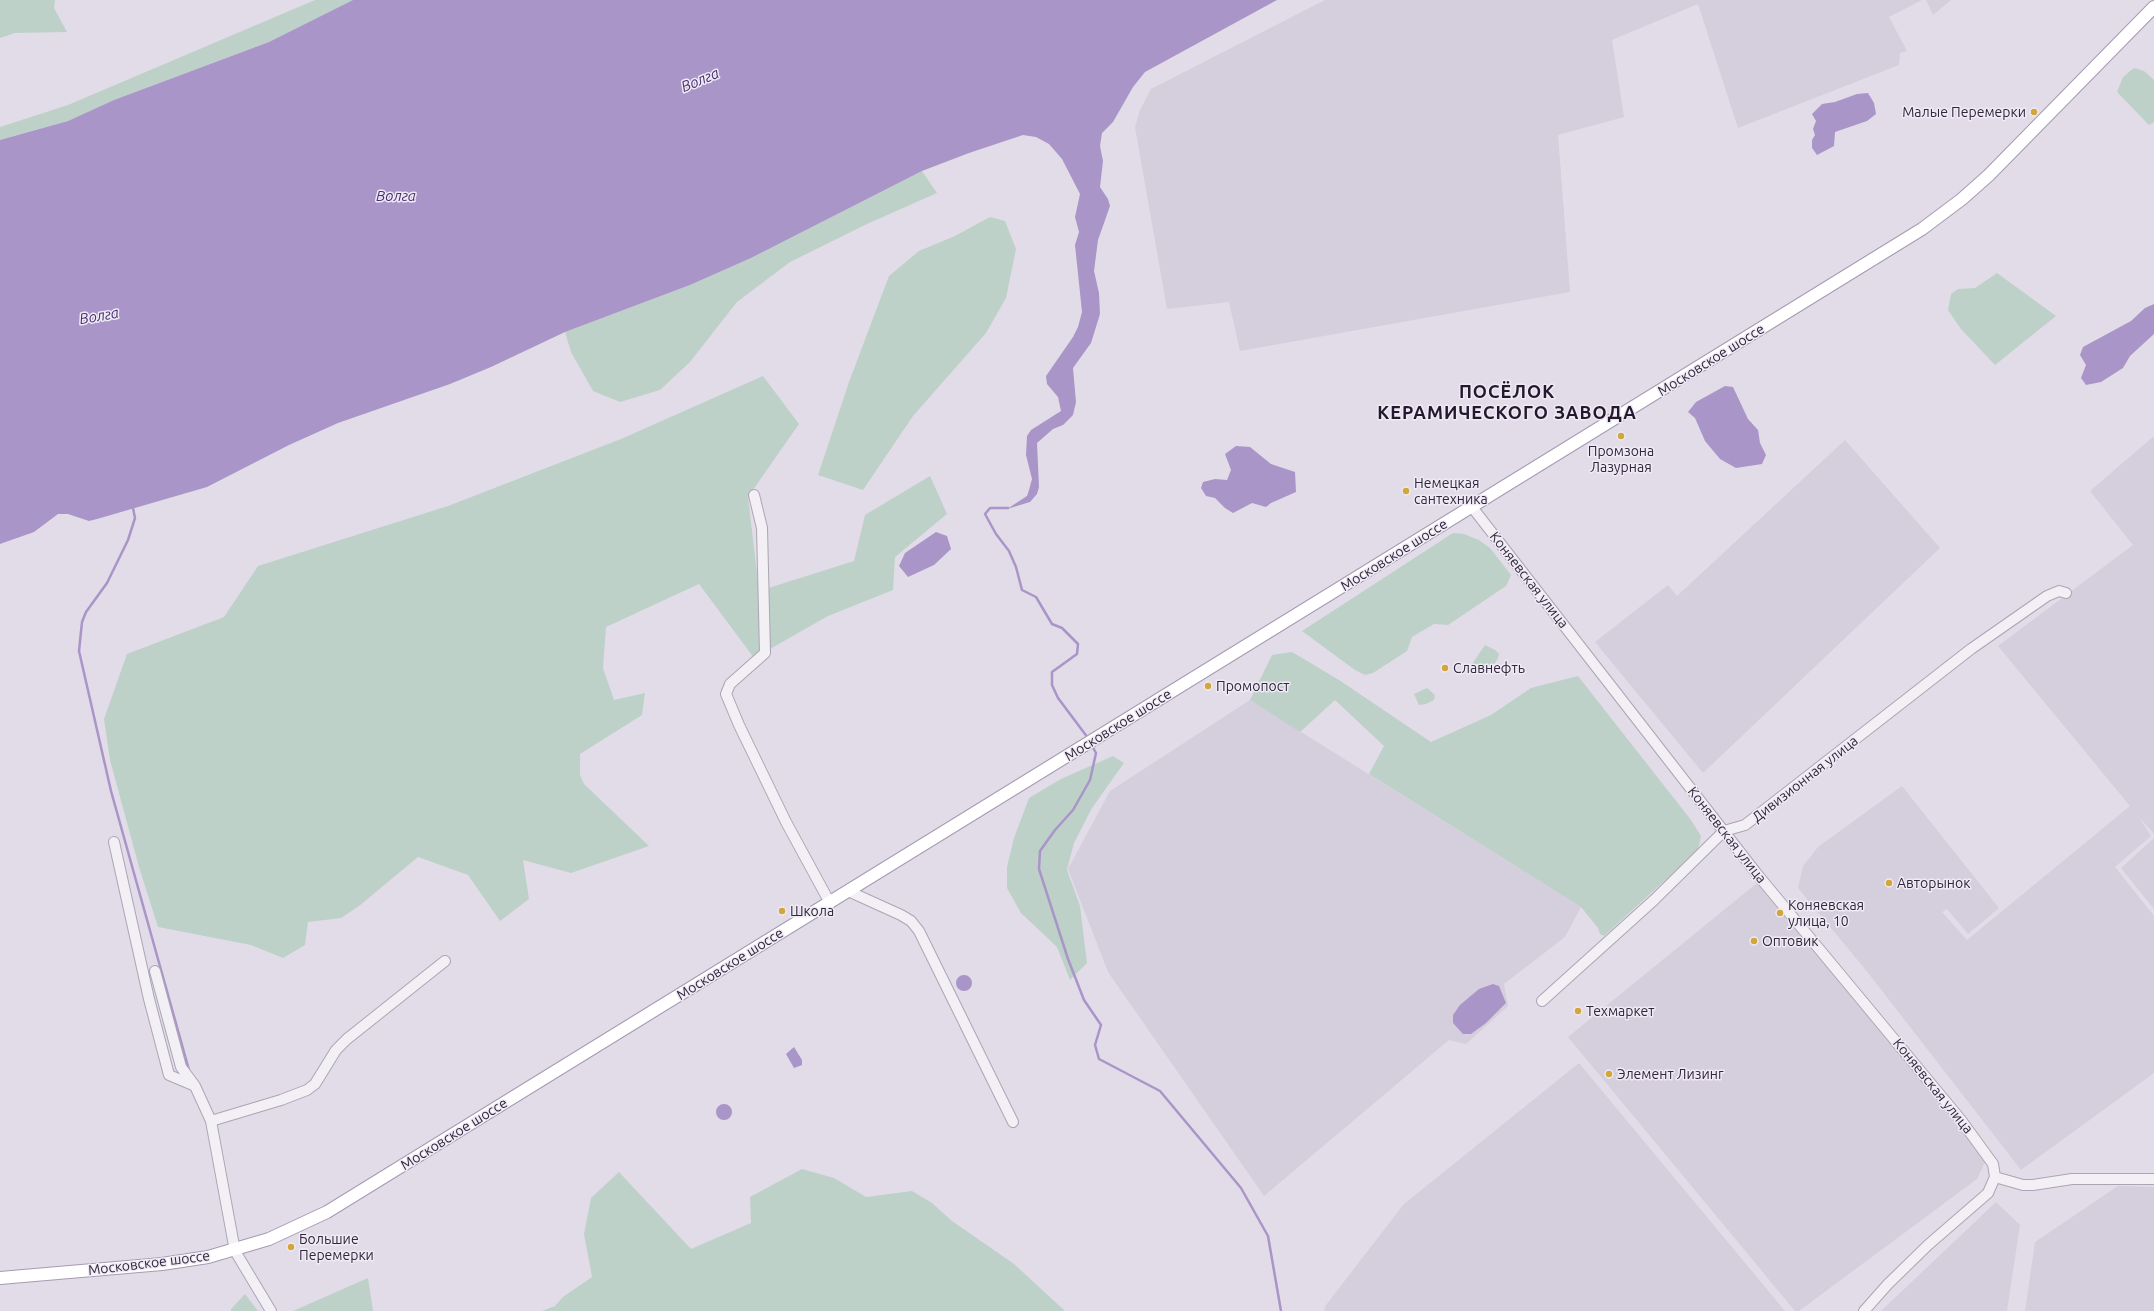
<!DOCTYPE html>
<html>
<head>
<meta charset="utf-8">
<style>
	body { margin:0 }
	canvas { display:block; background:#e1dce7 }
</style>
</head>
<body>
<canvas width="2154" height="1311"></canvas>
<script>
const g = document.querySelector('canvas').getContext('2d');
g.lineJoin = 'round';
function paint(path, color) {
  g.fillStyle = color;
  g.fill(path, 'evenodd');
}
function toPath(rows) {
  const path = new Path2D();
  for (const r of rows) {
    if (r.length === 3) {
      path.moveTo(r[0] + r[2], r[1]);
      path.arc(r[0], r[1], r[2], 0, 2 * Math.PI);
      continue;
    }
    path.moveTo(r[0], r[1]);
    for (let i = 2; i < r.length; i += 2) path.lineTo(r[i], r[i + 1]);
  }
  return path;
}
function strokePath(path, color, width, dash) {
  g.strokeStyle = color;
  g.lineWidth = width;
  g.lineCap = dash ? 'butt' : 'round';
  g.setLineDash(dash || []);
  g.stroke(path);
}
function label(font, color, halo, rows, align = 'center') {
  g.font = font + ' Ubuntu,sans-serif';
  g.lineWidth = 3;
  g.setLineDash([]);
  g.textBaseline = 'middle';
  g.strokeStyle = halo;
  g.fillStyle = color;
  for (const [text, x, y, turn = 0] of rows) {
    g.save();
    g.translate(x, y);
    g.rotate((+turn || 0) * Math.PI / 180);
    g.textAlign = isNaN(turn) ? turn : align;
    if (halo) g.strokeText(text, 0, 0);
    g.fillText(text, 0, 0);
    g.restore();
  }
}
paint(toPath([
	[1325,0,1922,0,1889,17,1907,51,1900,53,1899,65,1738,128,1698,4,1612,40,1624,117,1558,135,1570,292,1240,351,1229,302,1167,309,1135,127,1140,110,1151,89],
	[1926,0,1951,0,1933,15],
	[2154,436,2154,834,2139,817,2151,836,2115,867,2154,916,2154,1073,2021,1170,1869,974,1798,888,1803,866,1818,847,1902,786,1999,908,1968,934,1947,909,1942,912,1967,940,2130,806,1998,646,2133,545,2090,491],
	[1845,440,1940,548,1703,773,1595,642,1668,585,1677,596],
	[1250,700,1581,907,1565,937,1504,984,1508,1006,1466,1044,1449,1040,1264,1196,1108,972,1068,869,1110,791],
	[2154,838,2154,909,2121,868],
	[1757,883,1987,1158,1977,1179,1799,1311,1795,1311,1568,1037],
	[1579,1063,1785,1311,1324,1311,1326,1305,1404,1204],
	[2118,1186,2154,1187,2154,1311,2025,1311,2035,1242],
	[1996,1202,2020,1225,2007,1311,1881,1311]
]), '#d5cedc');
paint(toPath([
	[0,0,55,0,54,8,67,32,15,33,0,38],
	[315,0,353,0,269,42,114,100,68,121,0,140,0,127,68,105],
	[2134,68,2144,71,2154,80,2154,122,2149,125,2117,92,2123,77],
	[922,171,937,193,867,224,790,262,737,302,690,362,660,390,620,402,593,391,571,352,565,332,690,285,751,258],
	[990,217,1005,221,1016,249,1006,298,986,333,913,416,863,490,818,475,849,382,889,276,919,251,955,236],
	[1997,273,2056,316,1995,365,1961,329,1948,310,1951,294,1958,289,1975,288],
	[763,376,799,424,748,497,759,591,854,561,865,515,930,476,947,514,895,557,893,590,828,616,754,658,699,584,606,627,603,668,614,700,645,693,642,715,580,754,580,775,584,784,649,846,571,873,523,860,529,899,500,921,468,875,418,857,359,906,341,918,308,922,305,945,283,958,251,945,158,927,139,867,110,760,104,719,127,654,224,617,258,566,448,506,621,439],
	[1453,533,1464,534,1479,540,1490,548,1511,575,1506,586,1448,625,1434,624,1412,637,1407,651,1373,673,1365,675,1355,670,1302,631],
	[1485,645,1495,650,1499,654,1498,658,1495,663,1485,670,1478,671,1472,664],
	[1292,652,1339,680,1431,742,1491,715,1531,688,1578,676,1691,820,1701,836,1698,850,1604,936,1600,934,1598,928,1581,907,1369,774,1384,746,1335,700,1300,732,1250,700,1272,655],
	[1427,688,1435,695,1434,700,1426,704,1419,705,1414,694],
	[1113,756,1124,763,1092,808,1074,843,1067,870,1080,906,1087,963,1070,980,1057,947,1021,913,1007,888,1007,867,1014,838,1029,798,1061,779],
	[802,1169,834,1178,866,1197,912,1191,932,1203,952,1221,1014,1264,1065,1311,542,1311,555,1306,563,1297,592,1277,584,1234,591,1198,619,1172,691,1249,751,1223,750,1197],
	[368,1278,373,1311,293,1311],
	[245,1294,258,1311,231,1311,231,1309]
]), '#bdd1c9');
paint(toPath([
	[353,0,1277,0,1145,72,1133,87,1113,122,1102,133,1100,146,1103,161,1100,187,1108,199,1110,206,1098,240,1094,271,1099,293,1100,314,1091,343,1073,368,1076,402,1073,415,1063,425,1053,429,1037,443,1039,487,1037,494,1030,502,1007,509,1027,496,1029,490,1032,479,1026,455,1027,436,1031,430,1061,411,1058,397,1047,384,1046,376,1073,337,1078,327,1082,312,1075,245,1079,232,1075,217,1080,194,1062,159,1049,144,1036,137,1023,135,969,153,922,171,751,258,690,285,565,332,491,367,450,384,338,423,289,445,207,487,97,519,89,521,68,514,58,514,34,532,0,544,0,140,68,121,114,100,269,42],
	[1868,93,1874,103,1876,114,1867,121,1835,132,1834,146,1817,155,1812,148,1812,140,1815,135,1813,129,1816,121,1812,114,1822,104,1835,102,1857,94],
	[2154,304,2154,334,2130,356,2123,368,2101,382,2086,385,2081,378,2086,365,2080,355,2083,347,2131,321,2145,308],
	[1725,386,1733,387,1748,419,1758,430,1760,443,1766,455,1762,464,1736,468,1720,459,1705,441,1695,418,1688,412,1696,402],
	[1236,446,1250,447,1271,464,1295,472,1296,492,1271,503,1266,507,1252,503,1233,513,1225,508,1215,498,1206,496,1201,488,1203,482,1215,479,1227,480,1231,470,1225,454],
	[936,532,947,536,951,549,934,565,908,577,899,566,905,553],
	[964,983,8],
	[1493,984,1499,986,1506,1003,1486,1023,1471,1034,1463,1034,1453,1023,1453,1015,1460,1005,1479,989],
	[794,1047,802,1060,802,1065,794,1068,786,1054],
	[724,1112,8]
]), '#a995c8');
strokePath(toPath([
	[133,508,135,518,128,540,107,583,86,612,82,622,79,651,111,791,189,1070],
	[1008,508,990,508,985,514,996,534,1009,551,1016,567,1022,590,1036,597,1052,624,1062,628,1078,644,1077,654,1052,672,1052,685,1058,698,1088,738],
	[1091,744,1096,753,1090,780,1073,810,1055,830,1040,851,1039,869,1068,959,1084,1000,1101,1025,1095,1045,1099,1059,1160,1091,1241,1188,1268,1236,1281,1311]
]), '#a995c8', 2.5);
const minor = toPath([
	[754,495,762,528,765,653,730,684,726,694,739,725,786,822,830,903],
	[1472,507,1757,874,1961,1120,1993,1164,1995,1177,1988,1193,1928,1245,1888,1284,1864,1311],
	[114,842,149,999,169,1075,195,1086,211,1121,235,1251,271,1311],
	[848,891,901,915,911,921,919,931,1013,1122],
	[155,971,181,1067,195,1086],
	[1542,1001,1654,900,1724,831,1745,825,1971,649,2047,596,2059,591,2066,593],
	[211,1121,281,1100,307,1090,315,1084,336,1050,347,1039,445,961],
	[1995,1177,2023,1185,2033,1185,2072,1179,2154,1179]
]);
const major = toPath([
	[0,1278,162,1264,208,1257,269,1239,327,1212,1922,229,1962,199,1989,175,2154,7]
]);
strokePath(minor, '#aca5b4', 12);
strokePath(major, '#a69bb3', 14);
strokePath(minor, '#f2eff5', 10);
strokePath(major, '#fff', 12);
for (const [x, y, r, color] of [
	[2034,112,4,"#d1a73b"],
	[1621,436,4,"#d1a73b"],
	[1406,491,4,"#d1a73b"],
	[1445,668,4,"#d1a73b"],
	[1208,686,4,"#d1a73b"],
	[1889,883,4,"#d1a73b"],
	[782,911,4,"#d1a73b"],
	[1780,913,4,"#d1a73b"],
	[1754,941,4,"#d1a73b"],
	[1578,1011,4,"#d1a73b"],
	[1609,1074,4,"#d1a73b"],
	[291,1247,4,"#d1a73b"]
]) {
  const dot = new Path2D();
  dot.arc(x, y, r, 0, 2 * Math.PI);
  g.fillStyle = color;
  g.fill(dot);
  strokePath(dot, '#efebf5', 1.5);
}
label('14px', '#32253d', '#efebf5', [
	["Малые Перемерки",2026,112,"right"],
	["Промзона",1621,451,"center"],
	["Лазурная",1621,467,"center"],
	["Немецкая",1414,483],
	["сантехника",1414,499],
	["Славнефть",1453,668],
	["Промопост",1216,686],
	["Авторынок",1897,883],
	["Коняевская",1788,905],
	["улица, 10",1788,921],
	["Школа",790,911],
	["Оптовик",1762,941],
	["Техмаркет",1586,1011],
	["Элемент Лизинг",1617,1074],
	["Большие",299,1239],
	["Перемерки",299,1255]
], 'left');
label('14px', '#32253d', '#efebf5', [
	["Московское шоссе",1711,360,-32],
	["Московское шоссе",1394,555,-32],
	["Коняевская улица",1529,580,52],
	["Московское шоссе",1118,725,-32],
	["Дивизионная улица",1805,779,-38],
	["Коняевская улица",1727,835,52],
	["Московское шоссе",730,964,-32],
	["Коняевская улица",1933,1086,51],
	["Московское шоссе",454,1134,-32],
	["Московское шоссе",149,1263,-7]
]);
label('italic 15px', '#4b2f72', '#efebf5', [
	["Волга",700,80,-23],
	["Волга",396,196],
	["Волга",99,316,-10]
]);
g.letterSpacing = '1px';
label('bold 18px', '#24182e', '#efebf5', [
	["ПОСЁЛОК",1507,392],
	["КЕРАМИЧЕСКОГО ЗАВОДА",1507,413]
]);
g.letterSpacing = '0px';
</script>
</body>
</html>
